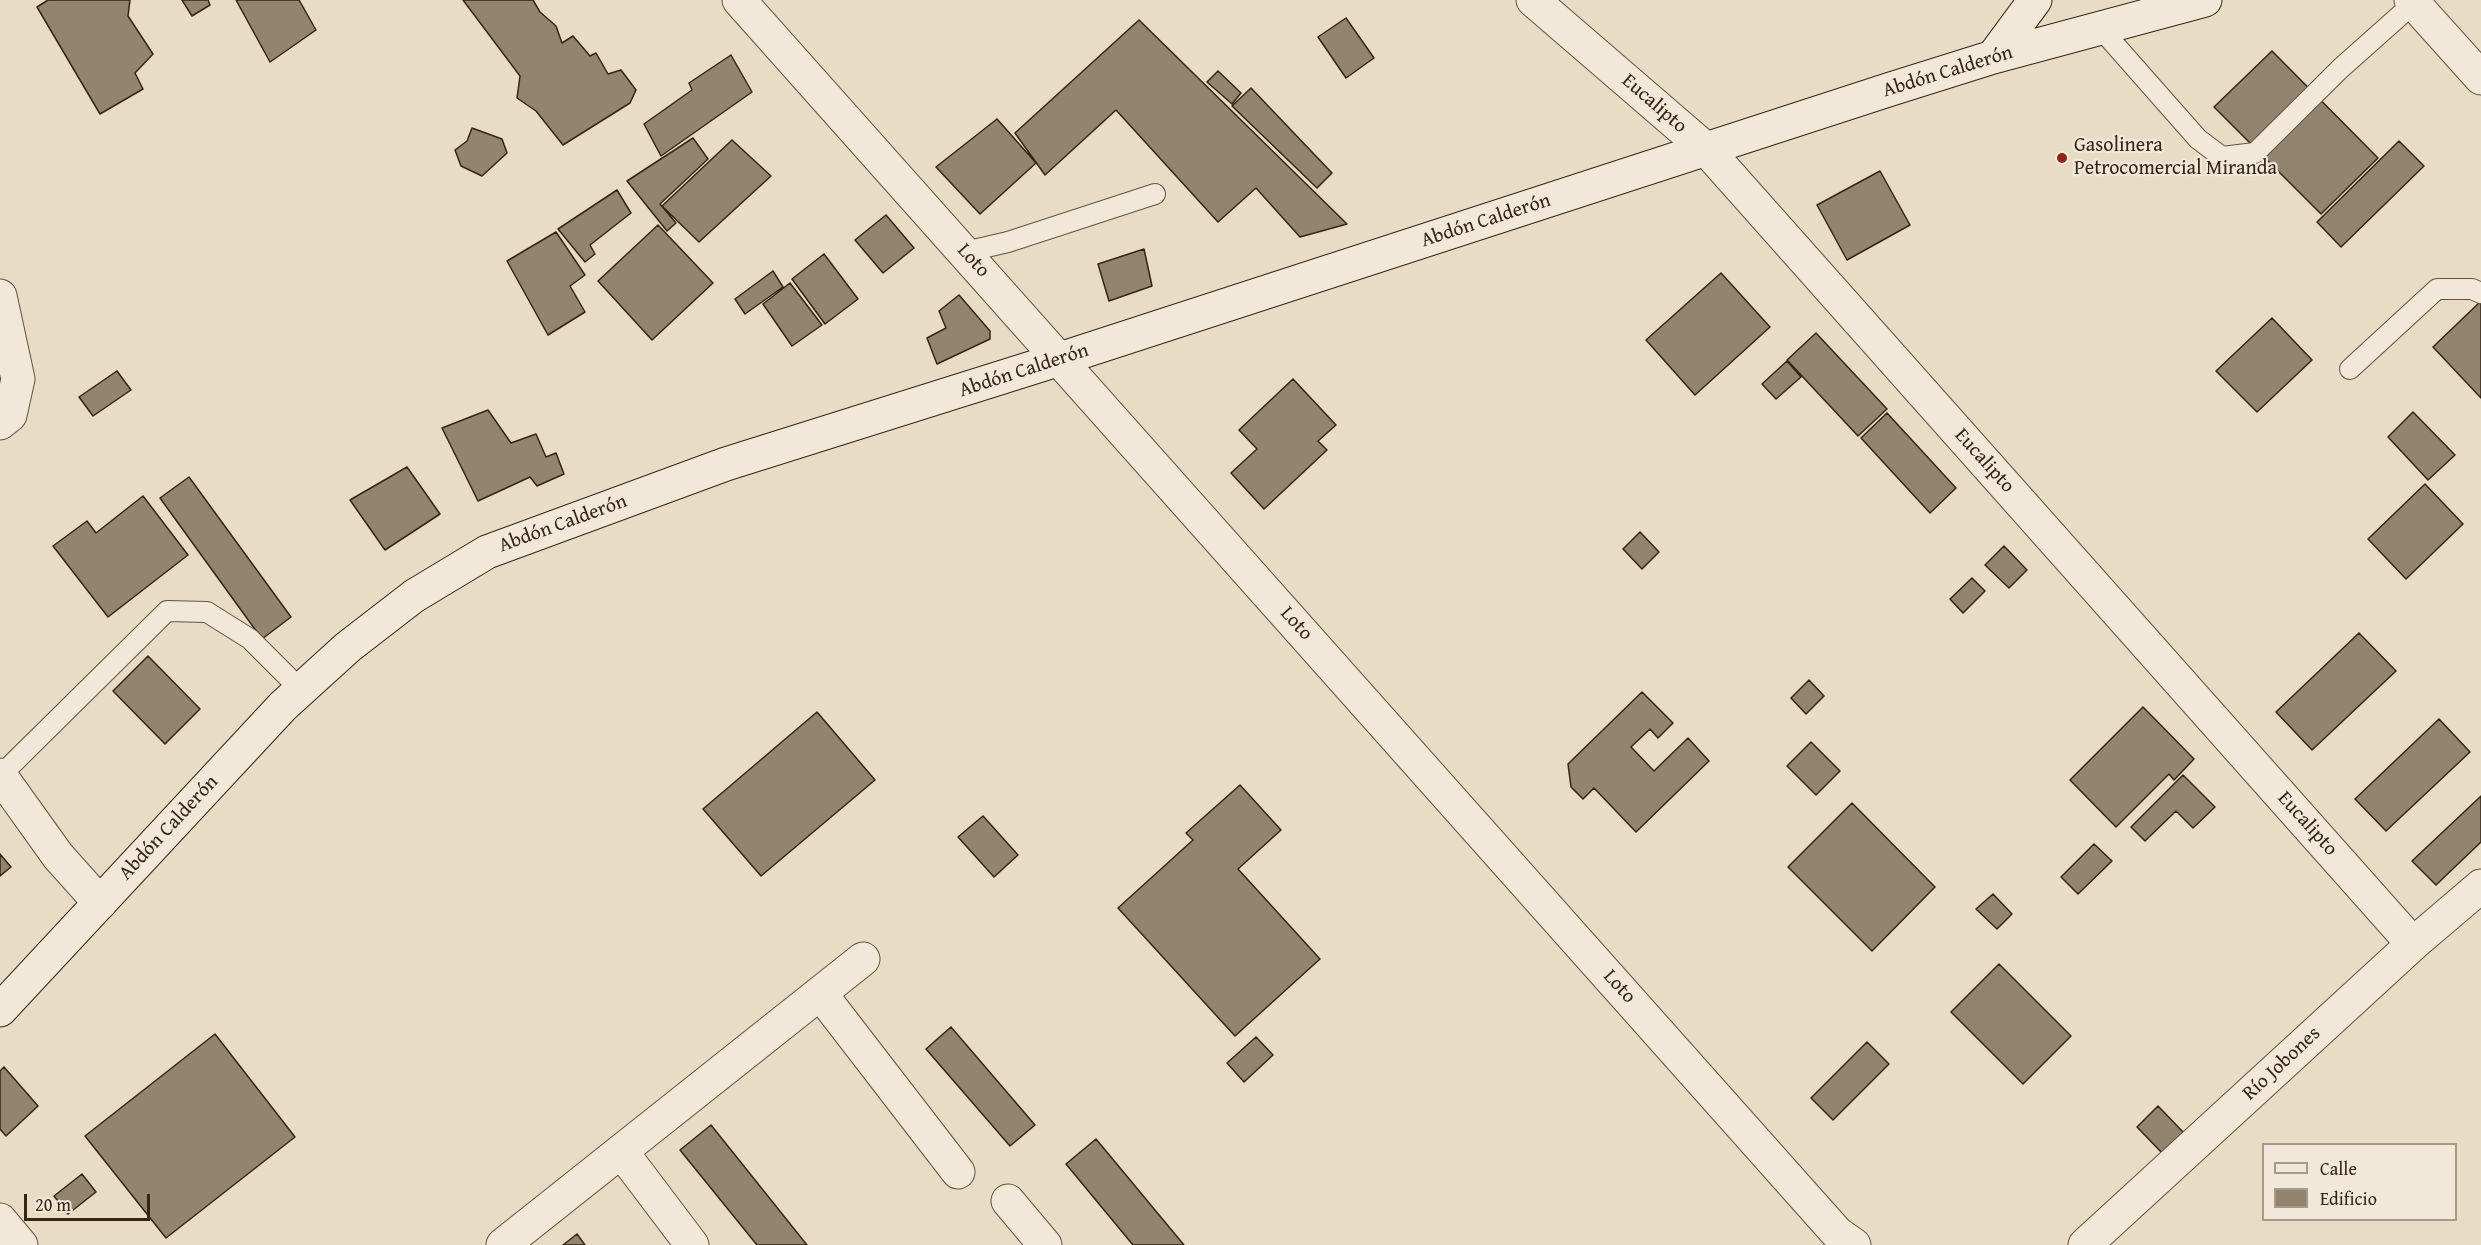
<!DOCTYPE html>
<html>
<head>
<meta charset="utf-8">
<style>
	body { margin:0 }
	#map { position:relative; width:2481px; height:1245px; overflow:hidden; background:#e9dcc4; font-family:"Gentium Book Plus",serif }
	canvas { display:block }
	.legend { position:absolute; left:2262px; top:1143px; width:195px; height:78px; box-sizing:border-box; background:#f1e8d9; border:2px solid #a69a8b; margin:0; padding:8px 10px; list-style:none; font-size:18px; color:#362416 }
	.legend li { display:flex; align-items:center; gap:12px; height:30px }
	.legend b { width:30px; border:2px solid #a69a8b }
	.scale { position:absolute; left:24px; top:1194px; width:126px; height:27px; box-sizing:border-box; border:3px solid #362416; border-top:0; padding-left:8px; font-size:18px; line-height:21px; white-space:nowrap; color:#362416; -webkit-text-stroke:4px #f1e8d9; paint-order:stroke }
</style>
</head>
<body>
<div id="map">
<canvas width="2481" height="1245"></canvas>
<ul class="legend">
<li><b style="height:8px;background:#f1e8d9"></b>Calle</li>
<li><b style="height:16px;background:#938470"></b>Edificio</li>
</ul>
<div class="scale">20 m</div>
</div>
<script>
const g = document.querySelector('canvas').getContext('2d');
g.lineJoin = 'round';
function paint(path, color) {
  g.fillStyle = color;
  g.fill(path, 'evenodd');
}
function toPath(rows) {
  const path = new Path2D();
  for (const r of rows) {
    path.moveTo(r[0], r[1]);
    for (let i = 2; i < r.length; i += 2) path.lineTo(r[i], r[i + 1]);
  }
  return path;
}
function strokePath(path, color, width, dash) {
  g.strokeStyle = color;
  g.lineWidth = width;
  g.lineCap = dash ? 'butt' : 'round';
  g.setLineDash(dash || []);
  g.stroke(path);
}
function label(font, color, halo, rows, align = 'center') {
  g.font = font + ' "Gentium Book Plus",serif';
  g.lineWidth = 4.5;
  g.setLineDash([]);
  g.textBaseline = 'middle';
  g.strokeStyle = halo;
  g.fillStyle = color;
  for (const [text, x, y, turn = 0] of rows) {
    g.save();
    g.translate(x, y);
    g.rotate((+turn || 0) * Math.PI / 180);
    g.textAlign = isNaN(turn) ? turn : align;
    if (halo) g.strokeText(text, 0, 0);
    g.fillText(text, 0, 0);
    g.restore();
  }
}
const building = toPath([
	[48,0,130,0,128,16,153,54,135,73,143,89,100,114,37,7,48,0],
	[182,0,208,0,210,5,192,16,182,0],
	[236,0,299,0,316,30,270,62,236,0],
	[463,0,533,0,540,12,556,26,562,43,573,36,590,56,596,53,608,74,621,70,636,90,630,103,563,145,536,111,517,98,520,76,463,0],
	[1346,18,1374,58,1346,78,1318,37,1346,18],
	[1139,20,1347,224,1300,237,1256,188,1218,222,1116,110,1045,175,1015,133,1139,20],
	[2272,51,2378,158,2321,214,2214,107,2272,51],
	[731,55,752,92,661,156,644,124,692,90,689,83,731,55],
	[1218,71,1241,93,1232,104,1207,82,1218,71],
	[1251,88,1332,173,1317,188,1232,106,1251,88],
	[997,119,1036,163,980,214,936,167,997,119],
	[472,128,502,139,507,153,482,176,461,166,455,150,467,141,472,128],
	[693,138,708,159,660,204,676,223,667,231,627,181,693,138],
	[732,140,771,176,699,242,662,206,732,140],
	[2399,141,2424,166,2341,247,2317,222,2399,141],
	[1880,171,1910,225,1847,260,1817,205,1880,171],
	[617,190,631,213,590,245,595,254,585,262,558,229,617,190],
	[886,215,914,248,883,273,855,240,886,215],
	[658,225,713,283,652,340,598,281,658,225],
	[556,232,585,275,570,286,585,312,548,335,507,261,556,232],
	[1144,249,1152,286,1109,301,1098,264,1144,249],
	[824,254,858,299,825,324,792,279,824,254],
	[773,271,783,287,745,314,735,299,773,271],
	[1721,273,1770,327,1695,395,1646,340,1721,273],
	[790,283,822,325,792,346,763,304,790,283],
	[959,295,990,331,990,339,937,364,927,338,946,328,939,311,959,295],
	[2481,301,2481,398,2433,347,2481,301],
	[2272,318,2312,360,2257,412,2216,371,2272,318],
	[1816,333,1887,409,1858,436,1787,360,1816,333],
	[1787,361,1801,377,1776,399,1762,384,1787,361],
	[117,371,131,390,93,416,79,397,117,371],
	[1293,379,1336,425,1318,441,1327,450,1264,509,1231,473,1257,449,1239,430,1293,379],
	[488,410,511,443,536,434,546,457,556,453,564,474,537,486,530,477,478,501,442,428,488,410],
	[2413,412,2455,455,2428,480,2388,437,2413,412],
	[1887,413,1956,488,1930,513,1861,438,1887,413],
	[407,467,440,514,385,550,350,500,407,467],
	[189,477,291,617,262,639,160,498,189,477],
	[2425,484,2463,524,2406,579,2368,539,2425,484],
	[143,496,188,555,108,617,53,546,87,521,96,533,143,496],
	[1640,532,1659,552,1642,569,1623,549,1640,532],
	[2004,546,2027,570,2009,588,1985,565,2004,546],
	[1972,578,1985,591,1963,613,1950,599,1972,578],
	[2359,633,2396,671,2312,750,2276,712,2359,633],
	[148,656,200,709,165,744,113,691,148,656],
	[1809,680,1824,696,1806,714,1791,698,1809,680],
	[1642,692,1673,723,1658,738,1650,729,1631,747,1654,771,1688,738,1709,761,1636,832,1594,788,1583,799,1571,787,1568,764,1642,692],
	[2143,707,2194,759,2174,780,2169,774,2116,827,2070,780,2143,707],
	[817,712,875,780,761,876,703,809,817,712],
	[2439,719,2470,752,2386,831,2355,799,2439,719],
	[1811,742,1840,771,1816,795,1787,766,1811,742],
	[2183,775,2215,807,2193,828,2176,811,2145,841,2131,827,2183,775],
	[1240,785,1281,830,1238,869,1320,959,1235,1036,1118,908,1193,840,1186,833,1240,785],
	[2481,796,2481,842,2436,885,2412,861,2481,796],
	[1852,803,1935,887,1872,951,1788,867,1852,803],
	[983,816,1018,855,994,877,958,837,983,816],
	[2094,844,2112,861,2078,894,2061,877,2094,844],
	[0,854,11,867,0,876,0,854],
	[1993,894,2012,914,1997,929,1976,909,1993,894],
	[1999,964,2071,1036,2023,1084,1951,1012,1999,964],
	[951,1027,1035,1125,1010,1146,926,1049,951,1027],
	[215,1034,295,1137,166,1238,85,1136,215,1034],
	[1256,1037,1273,1055,1244,1082,1227,1063,1256,1037],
	[1867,1042,1889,1064,1833,1120,1811,1098,1867,1042],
	[4,1067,38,1106,6,1136,0,1129,0,1071,4,1067],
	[2158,1106,2184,1133,2163,1154,2137,1127,2158,1106],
	[711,1125,807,1245,757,1245,680,1150,711,1125],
	[1096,1139,1184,1245,1133,1245,1066,1164,1096,1139],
	[82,1174,96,1192,68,1214,54,1196,82,1174],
	[577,1234,585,1245,563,1245,577,1234]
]);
paint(building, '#938470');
strokePath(building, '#362416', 1.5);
const lane = toPath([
	[2101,29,2198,139,2222,157,2255,153,2341,68,2414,3],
	[965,252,1008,242,1155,194],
	[2350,369,2437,289,2472,289,2481,293],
	[0,776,167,611,207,612,250,639,301,690]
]);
const street = toPath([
	[739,0,1837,1233,1854,1245],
	[1533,0,1707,150,2413,944],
	[2411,0,2481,78],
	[0,296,18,379,10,415,0,423],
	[0,775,58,856,100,903],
	[820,993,958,1172],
	[621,1151,692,1245],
	[1008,1201,1045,1245],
	[0,1220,21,1245],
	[503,1245,863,959],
	[2085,1245,2413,944,2481,886]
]);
const secondary = toPath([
	[1993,57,2035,0],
	[0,1010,283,706,348,647,414,596,487,552,726,464,1060,359,1891,89,1993,57,2205,0]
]);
strokePath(lane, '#635242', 22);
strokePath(street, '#635242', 35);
strokePath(secondary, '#362416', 35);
strokePath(lane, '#f1e8d9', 20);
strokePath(street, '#f1e8d9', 33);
strokePath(secondary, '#f1e8d9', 33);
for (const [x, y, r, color] of [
	[2062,158,6,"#8f2418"]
]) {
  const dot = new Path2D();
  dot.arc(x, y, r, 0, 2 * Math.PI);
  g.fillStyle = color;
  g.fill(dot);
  strokePath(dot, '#f1e8d9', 2);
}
label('20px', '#362416', '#f1e8d9', [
	["Abdón Calderón",1948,72,-17],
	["Eucalipto",1654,104,41],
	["Abdón Calderón",1486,221,-18],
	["Loto",973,261,48],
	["Abdón Calderón",1024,371,-18],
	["Eucalipto",1984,461,48],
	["Abdón Calderón",563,524,-20],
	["Loto",1296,624,48],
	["Eucalipto",2307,824,48],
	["Abdón Calderón",169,828,-47],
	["Loto",1619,987,48],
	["Río Jobones",2282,1064,-43]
]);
label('20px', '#362416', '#f1e8d9', [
	["Gasolinera",2074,146],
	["Petrocomercial Miranda",2074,169]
], 'left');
</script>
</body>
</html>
